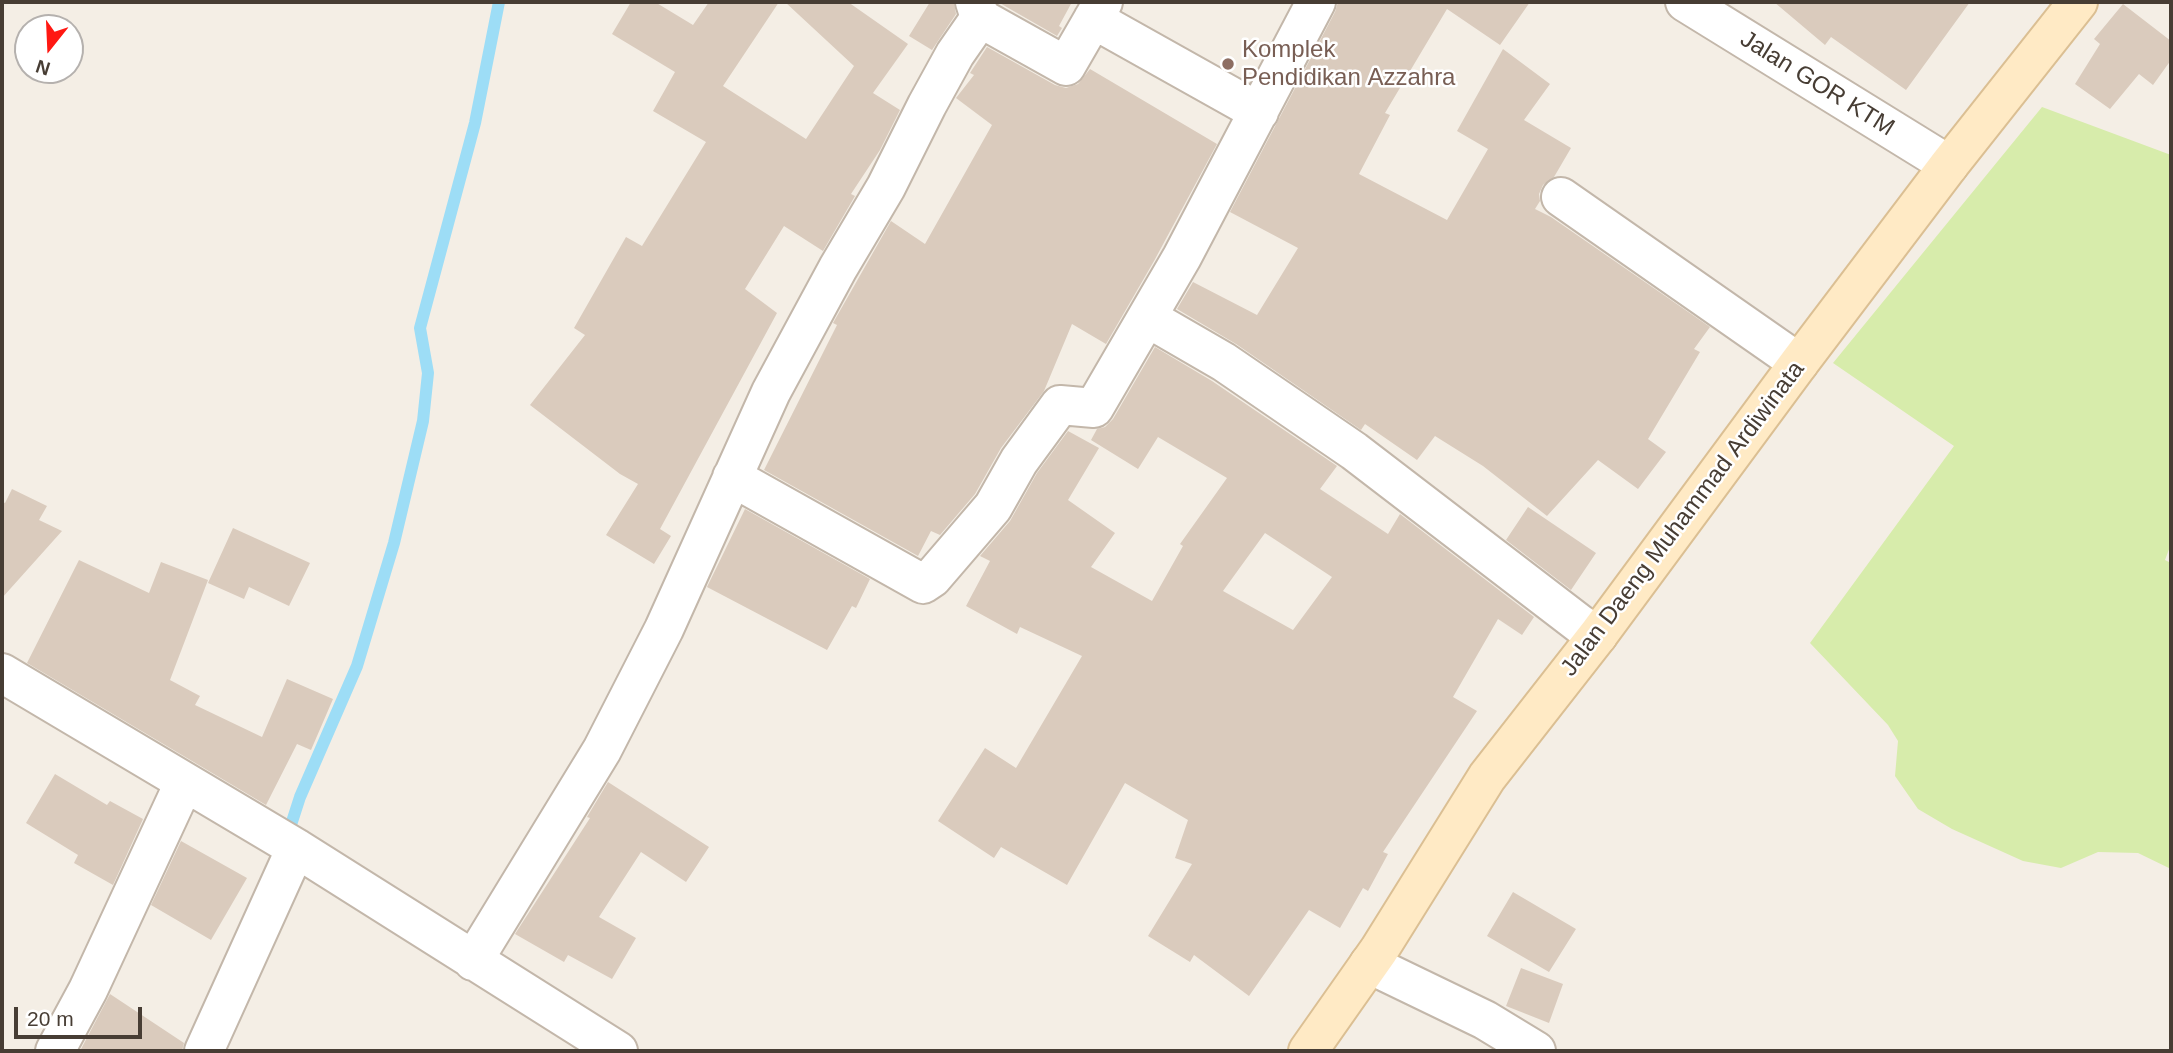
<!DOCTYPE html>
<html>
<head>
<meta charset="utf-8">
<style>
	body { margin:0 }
	#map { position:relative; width:2173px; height:1053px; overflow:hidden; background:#f4eee5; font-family:Helvetica,sans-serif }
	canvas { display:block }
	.frame { position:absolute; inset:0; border:4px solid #473d34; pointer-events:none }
	.north { position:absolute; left:14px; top:14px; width:70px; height:70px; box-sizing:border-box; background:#fff; border:2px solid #b5b1ae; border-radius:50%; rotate:198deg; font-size:19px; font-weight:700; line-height:28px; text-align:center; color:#473d34 }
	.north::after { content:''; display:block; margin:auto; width:24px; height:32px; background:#ff1812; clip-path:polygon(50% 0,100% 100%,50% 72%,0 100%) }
	.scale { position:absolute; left:14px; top:1007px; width:128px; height:32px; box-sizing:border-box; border:4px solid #473d34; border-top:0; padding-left:9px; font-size:21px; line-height:24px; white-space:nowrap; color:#473d34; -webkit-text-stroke:5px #fff; paint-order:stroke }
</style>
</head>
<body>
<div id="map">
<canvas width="2173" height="1053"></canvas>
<div class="frame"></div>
<div class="north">N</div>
<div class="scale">20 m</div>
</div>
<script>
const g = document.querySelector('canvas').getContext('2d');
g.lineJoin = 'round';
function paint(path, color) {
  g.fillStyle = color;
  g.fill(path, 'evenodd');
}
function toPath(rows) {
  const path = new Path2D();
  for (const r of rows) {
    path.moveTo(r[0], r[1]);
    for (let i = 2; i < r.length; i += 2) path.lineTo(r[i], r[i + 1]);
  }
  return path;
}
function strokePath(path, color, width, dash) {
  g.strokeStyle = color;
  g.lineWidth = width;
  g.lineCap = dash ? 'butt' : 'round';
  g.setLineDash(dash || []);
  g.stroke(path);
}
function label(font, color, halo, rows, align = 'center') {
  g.font = font + ' Helvetica,sans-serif';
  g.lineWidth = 5;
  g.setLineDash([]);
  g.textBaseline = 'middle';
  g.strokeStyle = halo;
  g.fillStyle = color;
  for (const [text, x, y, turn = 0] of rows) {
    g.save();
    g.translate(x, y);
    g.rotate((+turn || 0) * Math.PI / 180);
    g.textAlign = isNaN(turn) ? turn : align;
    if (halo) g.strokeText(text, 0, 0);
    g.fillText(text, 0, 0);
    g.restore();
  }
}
paint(toPath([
	[2042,107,2171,155,2171,544,2165,560,2171,563,2171,869,2138,853,2098,852,2061,868,2023,861,1952,829,1918,809,1895,776,1898,741,1888,725,1810,643,1954,446,1833,363]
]), '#d7ecab');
strokePath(toPath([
	[290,828,300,797,357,666,394,543,423,421,428,373,420,328,475,123,499,2]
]), '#9dddf6', 12);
paint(toPath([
	[631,2,655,2,693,25,709,2,779,2,723,86,806,139,854,66,785,2,848,2,908,44,873,93,900,110,880,150,851,194,855,196,823,251,784,226,745,289,777,313,660,529,671,536,654,564,606,535,638,484,620,474,530,405,585,335,574,328,626,237,642,246,706,142,653,111,675,72,612,34],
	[930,2,954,2,956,14,932,50,909,36],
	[998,2,1072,2,1059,26,1062,28,1057,36],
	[1338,2,1530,2,1500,45,1447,9,1385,113,1390,115,1359,174,1447,220,1488,149,1457,131,1503,49,1550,84,1524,120,1571,148,1554,177,1543,185,1539,194,1540,201,1535,209,1551,217,1710,327,1694,349,1700,352,1648,439,1666,452,1638,489,1598,460,1547,516,1483,466,1435,436,1417,460,1365,424,1361,430,1236,344,1177,309,1193,282,1257,315,1298,248,1230,212,1335,12],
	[1774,2,1970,2,1906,90,1831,37,1825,45],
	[2123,4,2171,41,2171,60,2153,85,2139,74,2110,109,2075,84,2100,44,2094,39],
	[987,47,1055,85,1066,88,1078,84,1090,69,1217,144,1154,261,1106,344,1072,324,1044,391,1001,448,975,494,940,535,931,531,918,556,764,470,837,325,833,323,891,221,925,244,992,125,956,98,974,75,970,73],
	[1155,347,1212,381,1337,466,1320,489,1388,534,1400,514,1534,617,1522,635,1498,619,1453,697,1477,711,1383,852,1388,854,1368,891,1363,888,1340,928,1309,910,1249,996,1194,955,1190,962,1148,936,1192,864,1175,858,1188,820,1125,783,1067,885,1001,847,994,858,938,821,985,748,1016,768,1082,656,1020,627,1017,634,966,606,990,561,980,556,1010,521,1037,473,1068,431,1099,448,1068,500,1115,533,1091,567,1152,601,1183,546,1180,544,1227,478,1158,437,1138,469,1091,440,1097,429,1105,427,1113,419],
	[1265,533,1332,577,1293,630,1223,591],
	[12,489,47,506,39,520,62,531,2,598,2,502,5,503],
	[1528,507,1596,553,1571,590,1506,540],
	[745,509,870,579,856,608,852,606,827,650,707,587],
	[233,528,310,563,289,606,249,587,244,599,208,583],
	[79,560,149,593,161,562,208,580,170,680,200,696,195,705,262,737,287,679,333,699,311,750,297,744,266,805,27,663],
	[55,774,107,805,110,801,143,819,113,885,74,863,78,855,26,823],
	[608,782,709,847,686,882,641,852,599,917,636,938,612,979,568,955,564,962,515,934,590,818,587,817],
	[181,841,247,878,211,940,151,905],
	[1513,892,1576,929,1549,972,1487,936],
	[1521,968,1563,984,1549,1023,1506,1006],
	[110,994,184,1043,182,1051,80,1051]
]), '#dacbbd');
const minor = toPath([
	[1685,2,1949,165],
	[980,18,1066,66,1103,2],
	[1093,19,1259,112],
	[1561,197,1799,363],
	[1148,318,1224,362,1354,451,1581,625,1598,635],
	[732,477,923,584,932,578,993,507,1019,461,1060,405,1094,408,1182,257,1316,2],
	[2,673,296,848,618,1051],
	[473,961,602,750,664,629,771,392,838,268,886,187,927,105,955,54,980,18,975,2],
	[1369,964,1485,1020,1536,1051],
	[55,1051,88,990,184,783],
	[204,1051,296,848]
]);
const secondary = toPath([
	[1308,1051,1379,950,1487,777,1598,635,1799,363,1949,165,2078,2]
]);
strokePath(minor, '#c3b7aa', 42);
strokePath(secondary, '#dbbf93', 42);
strokePath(minor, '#fff', 38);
strokePath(secondary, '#ffeac5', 38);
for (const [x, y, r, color] of [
	[1228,64,7,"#8d6e63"]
]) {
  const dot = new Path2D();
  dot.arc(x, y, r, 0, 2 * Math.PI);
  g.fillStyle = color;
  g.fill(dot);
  strokePath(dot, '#fff', 2.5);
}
label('24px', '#785e54', '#fff', [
	["Komplek",1242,50],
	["Pendidikan Azzahra",1242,78]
], 'left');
label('24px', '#473d34', '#fff', [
	["Jalan GOR KTM",1817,84,32],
	["Jalan Daeng Muhammad Ardiwinata",1683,519,-53]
]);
</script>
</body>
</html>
